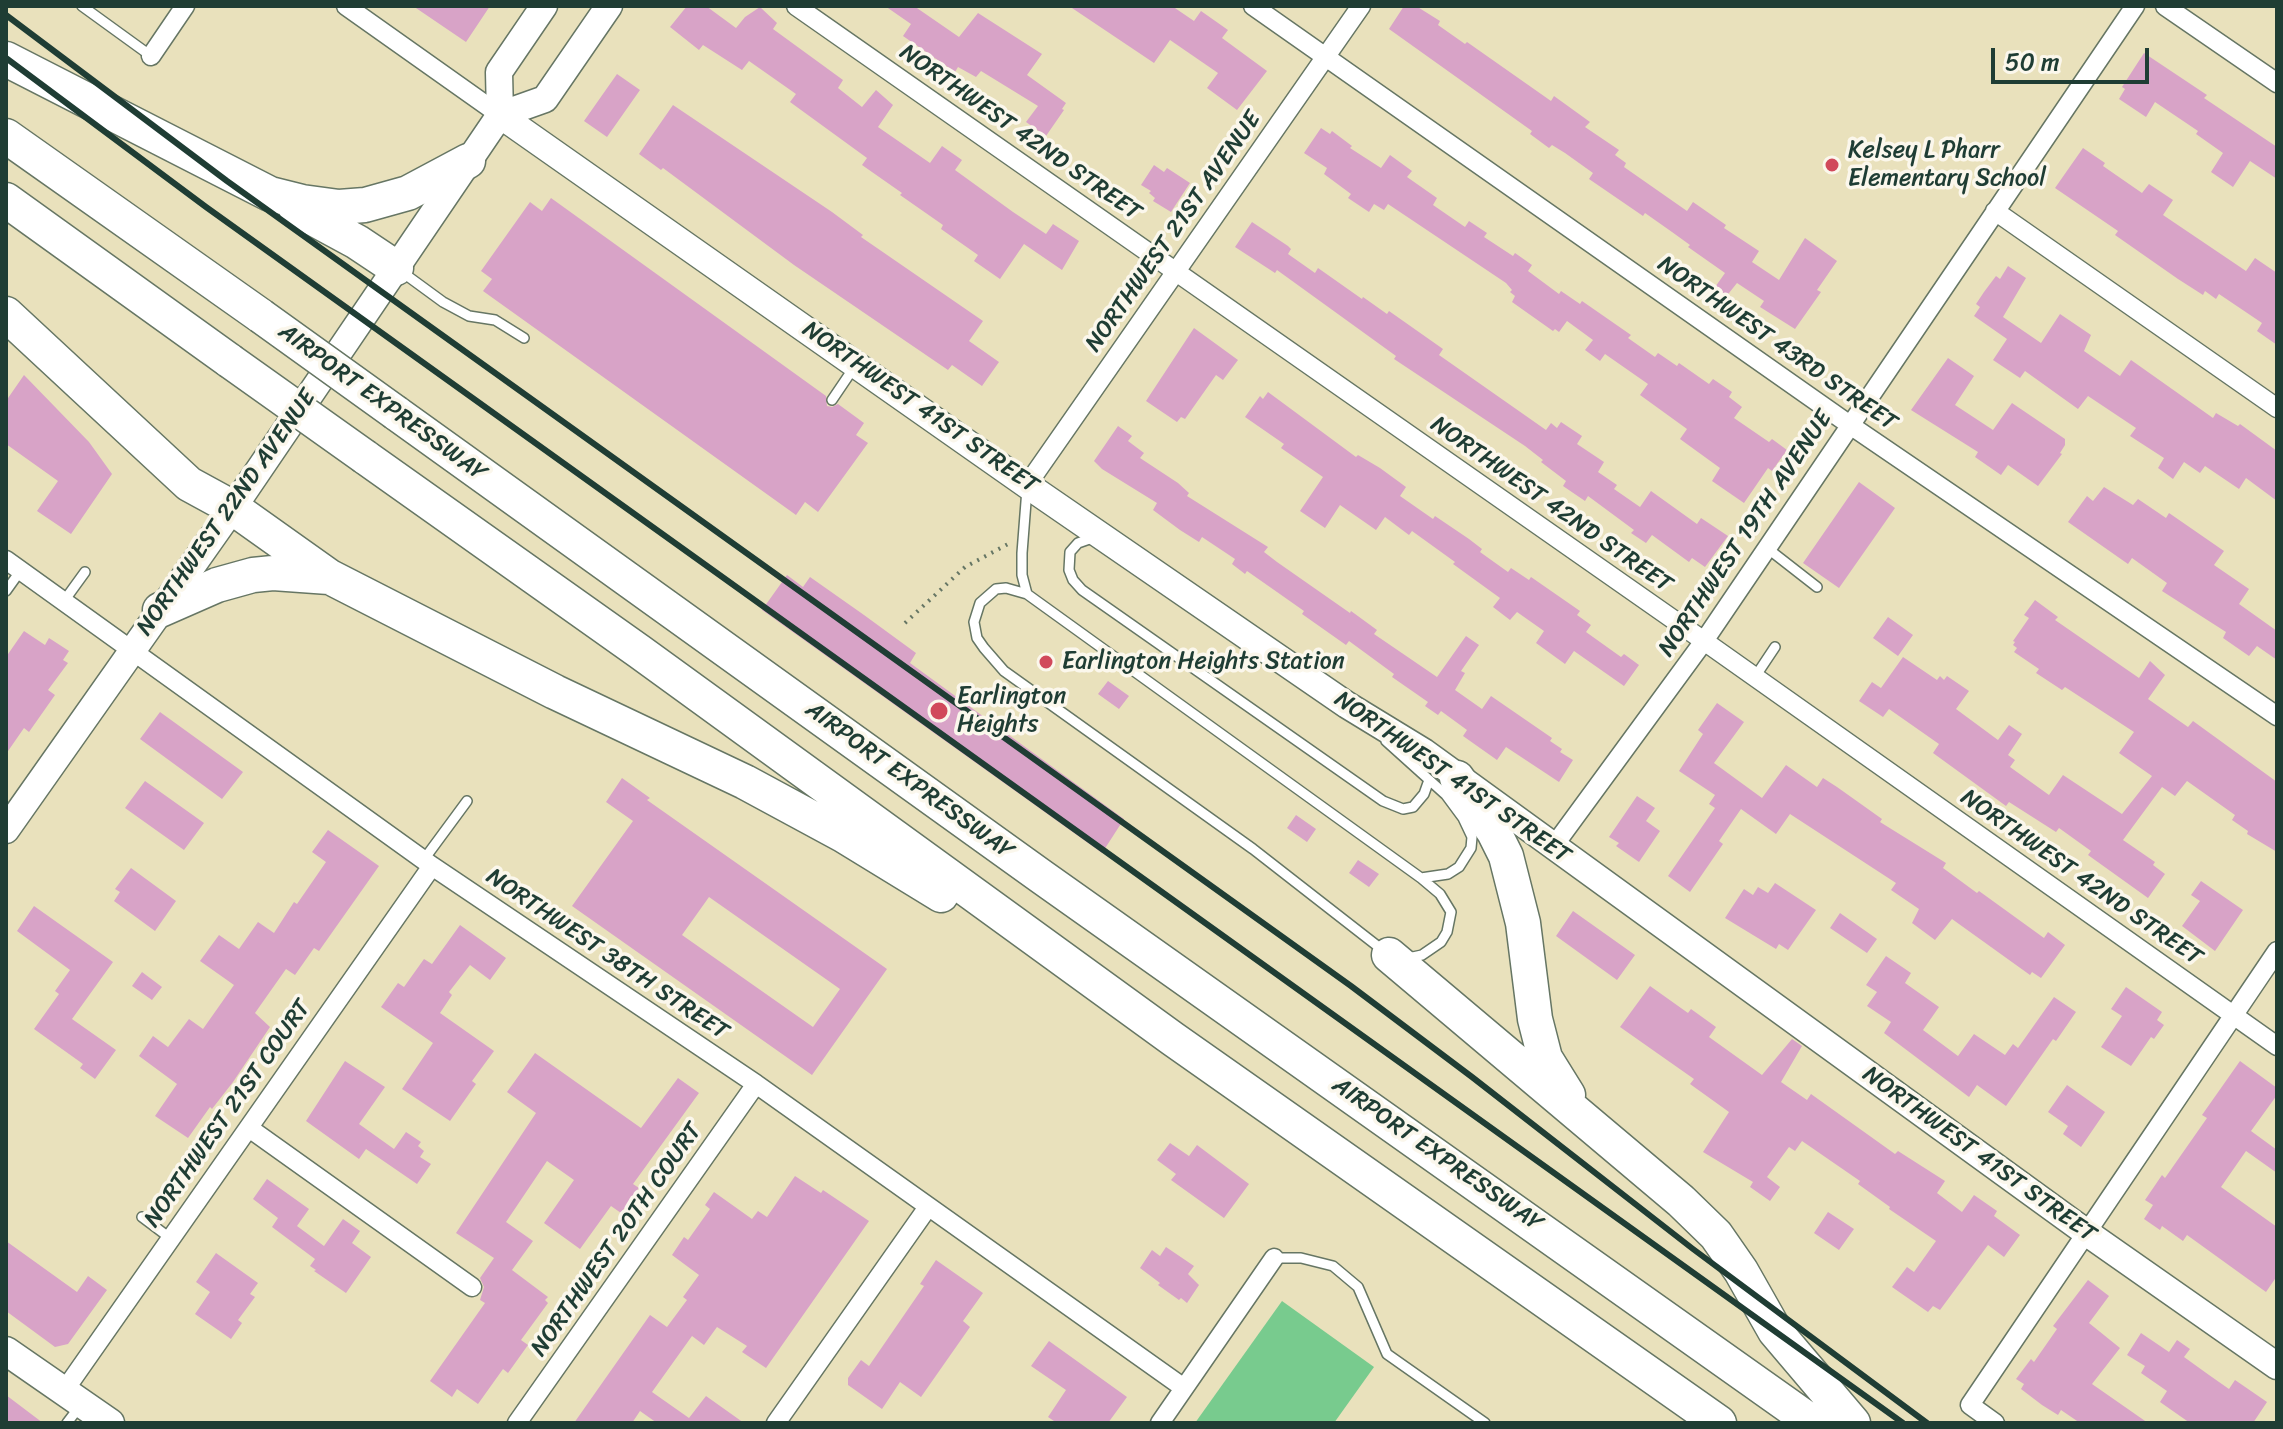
<!DOCTYPE html>
<html>
<head>
<meta charset="utf-8">
<style>
	body { margin:0 }
	#map { position:relative; width:2283px; height:1429px; overflow:hidden; background:#e9e1bc; font-family:Sriracha,sans-serif }
	canvas { display:block }
	.frame { position:absolute; inset:0; border:8px solid #1f3d34; pointer-events:none }
	.scale { position:absolute; left:1991px; top:48px; width:158px; height:36px; box-sizing:border-box; border:4px solid #1f3d34; border-top:0; padding-left:10px; font-size:24px; line-height:28px; white-space:nowrap; color:#1f3d34; -webkit-text-stroke:6px #fbf7ec; paint-order:stroke }
</style>
</head>
<body>
<div id="map">
<canvas width="2283" height="1429"></canvas>
<div class="frame"></div>
<div class="scale">50 m</div>
</div>
<script>
const g = document.querySelector('canvas').getContext('2d');
g.lineJoin = 'round';
function paint(path, color) {
  g.fillStyle = color;
  g.fill(path, 'evenodd');
}
function toPath(rows) {
  const path = new Path2D();
  for (const r of rows) {
    path.moveTo(r[0], r[1]);
    for (let i = 2; i < r.length; i += 2) path.lineTo(r[i], r[i + 1]);
  }
  return path;
}
function strokePath(path, color, width, dash) {
  g.strokeStyle = color;
  g.lineWidth = width;
  g.lineCap = dash ? 'butt' : 'round';
  g.setLineDash(dash || []);
  g.stroke(path);
}
function label(font, color, halo, rows, align = 'center') {
  g.font = font + ' Sriracha,sans-serif';
  g.lineWidth = 7;
  g.setLineDash([]);
  g.textBaseline = 'middle';
  g.strokeStyle = halo;
  g.fillStyle = color;
  for (const [text, x, y, turn = 0] of rows) {
    g.save();
    g.translate(x, y);
    g.rotate((+turn || 0) * Math.PI / 180);
    g.textAlign = isNaN(turn) ? turn : align;
    if (halo) g.strokeText(text, 0, 0);
    g.fillText(text, 0, 0);
    g.restore();
  }
}
paint(toPath([
	[1282,1301,1374,1367,1334,1423,1195,1423]
]), '#78cb8e');
paint(toPath([
	[413,6,490,6,466,42],
	[687,6,706,6,736,28,745,17,760,7,777,23,773,29,843,80,838,88,862,107,876,90,893,105,878,127,930,163,942,146,962,160,955,170,1013,212,1046,234,1053,224,1079,241,1062,270,1024,244,1000,279,974,261,978,255,941,229,943,225,900,195,902,193,862,165,867,158,790,102,796,94,749,61,742,70,703,45,699,50,670,27],
	[885,6,914,6,959,37,978,13,1042,54,1027,75,1066,103,1062,109,1064,110,1046,136,1026,122,1038,106,981,71,976,77,958,67,955,72,903,36,911,24],
	[1069,6,1172,6,1194,21,1201,11,1228,30,1222,38,1267,71,1237,110,1207,88,1218,73,1170,40,1154,63],
	[1404,6,1416,6,1440,21,1438,25,1465,44,1467,42,1551,101,1554,96,1590,122,1585,127,1619,150,1615,155,1626,163,1624,167,1687,211,1693,202,1726,225,1724,228,1759,251,1752,262,1779,280,1805,238,1837,261,1817,290,1821,292,1795,329,1760,307,1764,301,1737,283,1717,308,1706,300,1725,273,1688,247,1690,245,1672,232,1645,213,1643,216,1589,179,1593,173,1565,153,1552,145,1549,148,1530,134,1532,131,1389,29],
	[2144,53,2207,95,2204,98,2277,147,2277,179,2250,161,2233,187,2211,172,2223,153,2196,134,2198,131,2155,102,2146,117,2119,99,2125,89,2122,87],
	[617,74,640,90,607,137,584,121],
	[673,105,832,212,863,235,861,237,983,321,969,341,999,362,982,386,952,365,948,370,794,265,663,168,661,170,639,154],
	[1321,128,1330,134,1332,131,1352,146,1350,148,1381,168,1390,155,1412,171,1407,177,1437,198,1433,205,1465,227,1469,221,1487,233,1484,237,1513,256,1515,253,1532,265,1528,271,1559,294,1561,291,1580,304,1582,301,1631,335,1628,338,1655,357,1658,353,1677,366,1679,363,1709,384,1713,379,1732,392,1729,397,1742,407,1734,418,1769,442,1772,439,1787,450,1772,471,1768,468,1744,503,1712,481,1720,468,1680,439,1687,429,1640,395,1648,384,1605,354,1600,361,1585,350,1593,340,1567,321,1559,332,1555,329,1553,331,1512,302,1515,296,1510,292,1512,290,1506,283,1388,204,1384,210,1374,204,1369,212,1348,198,1351,194,1324,174,1327,168,1304,153],
	[2083,148,2105,163,2103,166,2142,193,2149,184,2173,200,2163,215,2246,271,2255,258,2277,273,2277,345,2257,331,2262,323,2219,294,2216,299,2205,291,2203,295,2178,279,2115,235,2118,231,2055,188],
	[1154,165,1164,172,1167,168,1190,183,1171,212,1153,201,1155,198,1149,193,1151,191,1141,185],
	[551,198,826,396,827,406,832,407,838,404,864,423,856,435,868,443,818,512,805,502,796,515,483,291,492,279,481,271,530,202,542,211],
	[1252,222,1288,246,1291,249,1288,254,1315,273,1318,268,1362,299,1363,297,1387,314,1389,311,1443,349,1439,355,1546,430,1551,423,1557,428,1561,422,1582,436,1577,444,1604,462,1598,472,1617,485,1614,489,1640,507,1651,491,1697,524,1701,518,1728,536,1705,567,1692,558,1689,562,1652,535,1646,543,1631,533,1634,530,1588,496,1585,501,1563,486,1566,481,1541,462,1543,460,1525,446,1394,359,1396,356,1277,270,1275,273,1235,247],
	[2008,266,2026,278,2003,317,2041,343,2060,314,2091,335,2084,351,2120,376,2131,360,2213,418,2216,413,2238,426,2240,424,2277,451,2277,501,2246,478,2239,489,2205,466,2200,473,2184,462,2173,479,2158,468,2164,458,2130,436,2136,428,2088,396,2078,409,2025,371,2020,378,1993,360,2007,339,1974,316,1980,307,1976,304,1984,292,1996,276,2000,279],
	[1194,328,1238,360,1223,380,1216,375,1185,419,1181,417,1177,422,1146,401],
	[1948,358,1974,376,1955,405,1993,430,2012,403,2065,439,2065,445,2060,453,2062,454,2038,486,2008,465,2001,475,1975,457,1978,452,1911,410],
	[24,375,89,442,112,474,71,534,37,511,58,481,6,444,6,401],
	[1268,392,1356,457,1358,455,1380,468,1406,487,1400,496,1433,519,1435,516,1469,539,1482,549,1480,552,1508,572,1511,568,1529,580,1531,577,1580,611,1577,615,1591,625,1586,632,1621,657,1624,654,1639,665,1624,686,1574,651,1565,664,1536,643,1544,631,1517,612,1510,620,1493,607,1500,598,1453,564,1455,562,1412,531,1409,535,1385,517,1376,530,1340,505,1325,528,1300,511,1323,477,1281,448,1284,444,1245,417,1260,396,1263,399],
	[1118,426,1132,436,1128,441,1144,453,1140,458,1178,483,1189,493,1187,496,1268,547,1264,552,1277,562,1350,613,1351,611,1377,630,1374,634,1437,677,1466,636,1479,645,1461,671,1465,673,1455,690,1482,709,1491,696,1552,738,1550,741,1562,749,1560,752,1573,760,1559,782,1506,747,1497,760,1463,736,1467,730,1441,711,1438,715,1425,706,1428,702,1392,677,1394,674,1349,641,1346,645,1302,614,1304,611,1277,592,1247,571,1245,574,1232,564,1235,559,1202,537,1199,542,1180,530,1153,510,1157,503,1102,469,1094,461],
	[1859,482,1895,508,1839,588,1803,563],
	[2104,487,2133,505,2138,499,2166,518,2169,513,2224,551,2214,565,2249,589,2239,604,2277,631,2277,660,2257,646,2249,656,2223,638,2226,632,2162,591,2167,583,2132,558,2128,564,2068,522,2087,496,2093,501],
	[787,575,803,587,810,577,864,615,916,653,910,663,1124,819,1102,853,762,610],
	[2035,600,2058,617,2055,620,2139,678,2150,661,2165,675,2148,699,2188,727,2193,721,2277,782,2277,852,2247,834,2248,831,2232,820,2235,815,2187,781,2175,796,2162,787,2123,840,2155,862,2153,865,2165,874,2148,898,2088,855,2091,851,2059,828,2056,832,2009,802,2006,806,1933,753,1939,744,1889,709,1883,717,1859,701,1872,682,1881,688,1903,657,1937,680,1940,676,1944,680,1947,676,1969,691,1956,709,1998,740,2009,725,2022,734,2008,755,2015,760,2010,767,2049,795,2063,775,2122,814,2152,776,2119,753,2134,732,2065,687,2062,690,2036,673,2039,669,2014,652,2017,648,2013,645,2015,642,2013,641,2029,618,2024,615],
	[1888,617,1913,635,1898,656,1873,638],
	[24,631,45,645,49,638,69,651,63,660,68,663,48,690,55,695,29,732,24,728,6,754,6,657],
	[1108,681,1129,696,1119,709,1098,694],
	[1717,703,1744,722,1714,763,1762,798,1786,765,1817,787,1823,778,1837,787,1882,819,1880,822,1946,863,1943,868,1977,893,1979,891,2044,938,2048,932,2065,945,2041,978,2032,972,2030,975,1952,919,1935,940,1912,923,1919,909,1891,890,1896,883,1790,814,1776,834,1741,809,1719,841,1723,844,1690,892,1668,876,1715,808,1709,804,1715,795,1679,771,1703,734,1698,730],
	[160,712,243,772,222,799,140,739],
	[622,778,650,798,647,800,887,969,812,1075,572,906,633,821,606,802],
	[709,897,840,989,813,1027,682,935],
	[145,781,204,823,184,850,125,808],
	[1637,796,1655,808,1646,821,1660,831,1639,862,1616,846,1619,843,1609,837],
	[1296,815,1316,829,1307,842,1287,828],
	[328,830,379,866,319,951,314,948,295,975,286,969,255,1013,270,1027,233,1082,212,1109,210,1107,188,1138,155,1116,177,1084,139,1056,153,1036,168,1047,189,1019,203,1029,234,985,200,961,219,935,239,949,258,922,274,933,294,902,297,904,326,862,312,852],
	[1358,860,1379,874,1369,887,1349,873],
	[131,868,176,901,155,931,114,901,120,892,115,889],
	[2201,881,2243,910,2215,951,2182,926,2200,901,2191,895],
	[1775,883,1816,910,1788,950,1779,944,1776,949,1725,918,1744,889,1753,895,1758,887,1768,893],
	[34,906,113,962,72,1019,116,1050,95,1079,80,1068,83,1064,34,1029,59,994,55,991,70,970,17,931],
	[1573,911,1635,955,1617,980,1556,936],
	[1840,913,1877,939,1867,953,1830,928],
	[460,925,506,958,490,980,470,965,449,992,452,995,440,1013,494,1051,472,1081,476,1084,450,1121,402,1089,433,1043,381,1007,398,983,404,987,424,959,432,964],
	[1886,956,1911,973,1905,983,1939,1007,1923,1030,1958,1056,1974,1034,2005,1055,2013,1044,2018,1048,2054,997,2076,1012,2056,1041,2053,1039,2006,1106,1977,1085,1969,1097,1884,1033,1891,1022,1867,1006,1877,992,1866,985],
	[142,972,162,987,152,1000,132,986],
	[1650,986,1688,1013,1691,1009,1716,1027,1709,1037,1762,1075,1792,1039,1802,1046,1781,1082,1807,1100,1811,1094,1895,1154,1898,1151,1945,1181,1937,1193,1962,1212,1974,1195,1997,1211,1994,1216,2020,1235,2004,1257,1988,1245,1940,1310,1933,1306,1928,1312,1892,1287,1907,1267,1914,1272,1936,1241,1889,1209,1890,1207,1858,1184,1860,1181,1802,1141,1795,1151,1789,1147,1767,1177,1780,1187,1770,1201,1750,1187,1753,1182,1703,1152,1729,1112,1690,1084,1694,1079,1620,1027],
	[2126,987,2162,1012,2157,1020,2164,1025,2154,1039,2151,1037,2131,1066,2101,1047,2122,1016,2111,1009],
	[535,1053,641,1128,678,1078,699,1093,633,1184,639,1188,621,1213,611,1206,580,1249,544,1223,574,1180,547,1161,506,1222,533,1241,512,1270,548,1297,545,1300,548,1303,521,1340,528,1345,508,1373,503,1369,478,1404,457,1389,452,1397,430,1381,485,1303,480,1300,484,1287,480,1278,494,1258,456,1233,536,1113,507,1092],
	[345,1061,385,1087,359,1124,394,1149,406,1132,421,1142,418,1146,424,1151,420,1157,431,1164,417,1184,366,1149,359,1159,306,1121],
	[2240,1061,2277,1088,2277,1095,2251,1131,2277,1150,2277,1173,2246,1151,2221,1187,2277,1227,2277,1276,2266,1292,2187,1235,2183,1241,2162,1226,2160,1230,2144,1219,2153,1205,2145,1200,2162,1175,2165,1178,2207,1118,2202,1115],
	[2067,1085,2105,1112,2081,1147,2063,1134,2068,1126,2048,1112],
	[1170,1143,1189,1156,1197,1145,1249,1184,1224,1218,1171,1180,1176,1174,1157,1160],
	[795,1176,821,1193,823,1190,869,1221,766,1368,742,1352,747,1346,717,1327,704,1345,692,1336,652,1392,689,1418,706,1396,744,1423,657,1423,640,1411,632,1423,574,1423,650,1315,667,1327,687,1300,683,1297,699,1275,672,1255,684,1237,688,1240,710,1209,705,1205,714,1192,752,1219,758,1211,767,1217],
	[267,1179,309,1209,297,1226,324,1246,343,1219,360,1231,352,1243,371,1257,346,1293,314,1271,316,1270,310,1266,315,1259,272,1227,278,1218,253,1199],
	[1828,1212,1854,1229,1839,1250,1814,1233],
	[6,1241,77,1292,88,1276,107,1290,68,1344,55,1347,6,1311],
	[1166,1247,1194,1266,1188,1274,1199,1285,1187,1303,1181,1298,1179,1300,1158,1285,1160,1283,1140,1268,1152,1250,1160,1256],
	[216,1253,258,1283,250,1294,255,1297,238,1320,242,1323,231,1339,195,1314,210,1292,196,1282],
	[936,1260,983,1293,963,1321,970,1327,921,1397,900,1382,882,1409,848,1385,848,1378,861,1360,869,1366,924,1286,920,1284],
	[2088,1280,2109,1296,2089,1323,2120,1348,2092,1384,2148,1423,2080,1423,2061,1410,2058,1415,2042,1405,2021,1389,2024,1384,2016,1379,2031,1359,2034,1362,2057,1329,2053,1326],
	[2141,1333,2169,1352,2177,1340,2190,1349,2184,1357,2209,1375,2229,1389,2235,1380,2267,1402,2253,1423,2190,1423,2160,1402,2167,1391,2141,1373,2145,1366,2127,1355],
	[1049,1341,1127,1397,1108,1423,1057,1423,1048,1417,1066,1390,1031,1366],
	[6,1395,43,1423,6,1423]
]), '#d8a3c7');
const service = toPath([
	[82,6,151,56],
	[402,272,443,302,469,316,495,320,524,338],
	[832,400,855,366],
	[1095,537,1078,543,1070,552,1069,570,1073,580,1082,590,1383,801,1403,809,1413,807,1424,794,1429,780],
	[1767,548,1817,587],
	[1006,588,1027,594,1421,878,1440,894,1451,912,1447,932,1441,942,1422,955,1408,958,1389,955,1253,849,1004,671,984,648,977,638,974,622,980,603,996,589,1006,588],
	[6,591,21,570],
	[1027,594,1022,575,1022,553,1027,489],
	[64,601,85,572],
	[1755,677,1775,647],
	[1386,741,1446,795,1463,818,1472,837,1471,848,1459,867,1448,874,1421,878],
	[425,858,467,801],
	[142,1217,170,1238],
	[1274,1258,1301,1258,1333,1266,1358,1287,1387,1354,1485,1423],
	[67,1423,80,1406]
]);
const minor = toPath([
	[346,6,500,115],
	[796,6,1704,641,2277,1046],
	[1253,6,1850,425,2277,716],
	[2165,6,2277,83],
	[151,56,185,6],
	[1995,211,2277,408],
	[1027,485,1361,6],
	[6,560,432,866,756,1084,1184,1388],
	[1553,847,1704,641,2135,6],
	[249,1128,472,1287],
	[64,1391,432,866],
	[517,1423,756,1084],
	[776,1423,928,1207],
	[1160,1423,1274,1258],
	[1995,1423,1970,1405,2277,951]
]);
const secondary = toPath([
	[500,115,1027,485,1347,705,1424,752,2087,1233,2277,1366],
	[500,115,499,72,544,6],
	[6,830,233,508,500,115,545,99,609,6]
]);
const primary = toPath([
	[6,1351,110,1423]
]);
const motorway = toPath([
	[6,59,270,194,302,202,339,207,365,205,408,193,468,161],
	[6,136,261,316],
	[6,200,230,361],
	[296,209,357,242,396,268],
	[6,314,189,484,233,508,330,577,555,692,745,782,843,835,941,895],
	[396,413,1042,877,1813,1423],
	[365,457,640,652,1173,1039,1719,1423],
	[160,610,217,585,253,575,273,573,329,577],
	[1457,778,1494,832,1506,856,1523,923,1535,1019,1545,1058,1568,1095],
	[1389,955,1681,1201,1716,1235,1741,1271,1775,1331,1853,1423]
]);
strokePath(service, '#667664', 12);
strokePath(minor, '#667664', 21);
strokePath(secondary, '#667664', 29);
strokePath(primary, '#667664', 31);
strokePath(motorway, '#667664', 37);
strokePath(toPath([
	[905,623,965,567,1008,544]
]), '#667664', 4, [2, 6]);
strokePath(service, '#fff', 9);
strokePath(minor, '#fff', 18);
strokePath(secondary, '#fff', 26);
strokePath(primary, '#fff', 28);
strokePath(motorway, '#fff', 34);
strokePath(toPath([
	[6,15,227,181,1351,986,1472,1077,1693,1249,1927,1423],
	[6,58,206,207,1903,1423]
]), '#1f3d34', 6);
const motorwayBridge = toPath([
	[261,316,396,413],
	[230,361,365,457]
]);
strokePath(motorwayBridge, '#667664', 37, []);
strokePath(motorwayBridge, '#fff', 34);
for (const [x, y, r, color] of [
	[1832,165,8,"#d1495b"],
	[1046,662,8,"#d1495b"],
	[939,711,10,"#d1495b"]
]) {
  const dot = new Path2D();
  dot.arc(x, y, r, 0, 2 * Math.PI);
  g.fillStyle = color;
  g.fill(dot);
  strokePath(dot, '#fbf7ec', 3);
}
label('24px', '#1f3d34', '#fbf7ec', [
	["NORTHWEST 42ND STREET",1020,133,35],
	["NORTHWEST 21ST AVENUE",1174,232,-55],
	["NORTHWEST 43RD STREET",1777,344,35],
	["AIRPORT EXPRESSWAY",382,403,36],
	["NORTHWEST 41ST STREET",920,408,35],
	["NORTHWEST 42ND STREET",1551,505,35],
	["NORTHWEST 22ND AVENUE",227,513,-55],
	["NORTHWEST 19TH AVENUE",1746,534,-56],
	["NORTHWEST 41ST STREET",1452,778,35],
	["AIRPORT EXPRESSWAY",909,781,36],
	["NORTHWEST 42ND STREET",2081,878,35],
	["NORTHWEST 38TH STREET",607,955,34],
	["NORTHWEST 21ST COURT",228,1114,-55],
	["AIRPORT EXPRESSWAY",1437,1155,35],
	["NORTHWEST 41ST STREET",1979,1155,36],
	["NORTHWEST 20TH COURT",617,1240,-55]
]);
label('24px', '#1f3d34', '#fbf7ec', [
	["Kelsey L Pharr",1848,151],
	["Elementary School",1848,179],
	["Earlington Heights Station",1062,662],
	["Earlington",957,697],
	["Heights",957,725]
], 'left');
</script>
</body>
</html>
